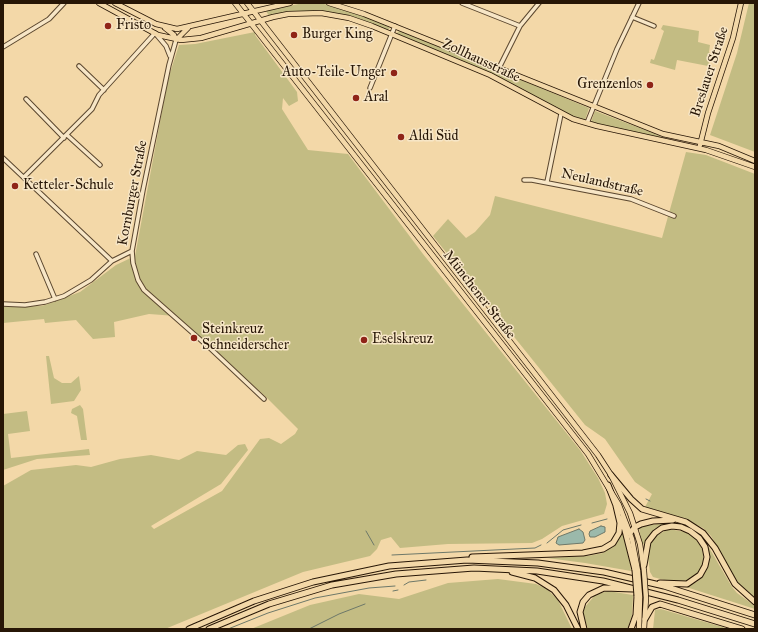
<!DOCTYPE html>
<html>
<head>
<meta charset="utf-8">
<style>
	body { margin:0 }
	#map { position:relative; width:758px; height:632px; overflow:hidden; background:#f3d8a8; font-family:"IM FELL Great Primer",serif }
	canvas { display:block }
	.frame { position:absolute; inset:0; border:4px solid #271606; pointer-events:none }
</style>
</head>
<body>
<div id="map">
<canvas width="758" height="632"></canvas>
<div class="frame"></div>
</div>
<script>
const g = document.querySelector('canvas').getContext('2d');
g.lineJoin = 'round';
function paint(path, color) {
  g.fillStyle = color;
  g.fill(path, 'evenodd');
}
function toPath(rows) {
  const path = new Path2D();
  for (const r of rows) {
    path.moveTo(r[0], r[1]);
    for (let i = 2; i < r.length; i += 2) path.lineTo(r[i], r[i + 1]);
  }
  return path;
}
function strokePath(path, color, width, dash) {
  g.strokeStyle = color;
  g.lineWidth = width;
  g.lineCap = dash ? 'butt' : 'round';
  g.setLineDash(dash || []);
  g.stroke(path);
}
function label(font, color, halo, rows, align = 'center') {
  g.font = font + ' "IM FELL Great Primer",serif';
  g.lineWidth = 3;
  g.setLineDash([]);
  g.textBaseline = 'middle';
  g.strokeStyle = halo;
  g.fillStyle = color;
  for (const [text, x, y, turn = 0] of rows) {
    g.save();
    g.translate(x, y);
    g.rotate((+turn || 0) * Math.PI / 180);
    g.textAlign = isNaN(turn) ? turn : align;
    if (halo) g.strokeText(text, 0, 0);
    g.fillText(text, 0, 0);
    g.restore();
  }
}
paint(toPath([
	[303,3,318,3,335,6,361,15,385,25,390,28,386,31,326,12,269,16,266,11],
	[749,3,755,3,755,152,710,135,737,53],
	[663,25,699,31,698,42,710,45,709,52,711,56,708,66,677,60,675,70,650,63,651,59,654,60,664,31,661,29],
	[400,30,589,108,585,120,583,122,574,119,499,79,396,34],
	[255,32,255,35,297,92,298,101,289,106,283,98,282,109,308,150,348,154,423,254,580,450,598,478,605,493,607,504,604,514,562,526,542,539,532,543,448,544,400,548,391,537,381,540,377,549,370,556,303,572,165,629,3,629,3,486,31,470,76,465,91,467,120,459,151,455,179,460,197,451,226,455,238,445,245,444,248,450,221,484,151,526,154,529,222,491,260,439,269,438,281,444,295,434,298,429,265,396,176,316,149,314,114,322,115,337,93,339,76,320,45,323,44,319,3,323,3,307,42,306,80,292,116,265,135,256,168,79,179,45,195,44],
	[595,111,653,133,668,140,599,126,591,122],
	[686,152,706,155,755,174,755,600,736,582,722,555,711,536,703,528,684,519,652,510,645,507,652,494,635,482,605,439,585,425,433,236,448,219,466,238,475,232,490,215,495,196,662,238],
	[46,356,49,356,54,378,62,383,71,383,79,376,81,390,74,401,51,404],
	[80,405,83,409,87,440,81,440,77,416,71,413,72,409],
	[27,411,30,431,8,434,11,458,89,449,90,455,37,459,3,470,3,414],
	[664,523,670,523,656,529,642,546,639,527],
	[669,529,685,532,695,538,702,548,704,561,700,570,695,576,686,581,668,581,653,577,650,572,648,557,649,546,657,535],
	[622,530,629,555,631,571,585,563,547,558,588,556,603,553,615,545],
	[704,539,732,587,737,593,755,606,755,609,686,587,698,581,708,567,709,556],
	[498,579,536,584,547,589,558,600,572,629,251,629,310,605,359,594,399,599,448,583],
	[608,591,633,595,632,615,628,627,627,629,588,629,583,613,585,607,595,595],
	[661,609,729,629,653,629,655,610]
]), '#c3bc83');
const water = toPath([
	[601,526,605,527,605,532,595,537,590,537,589,534,590,531,601,526],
	[579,529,583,532,585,540,583,543,559,545,556,543,558,537,579,529]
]);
paint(water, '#9bb9ab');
strokePath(water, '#6d7869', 1);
strokePath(toPath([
	[646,499,650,501],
	[592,523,607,519],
	[366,531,374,545],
	[547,543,563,530,581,525],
	[392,555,535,548,541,545],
	[404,585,409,582,426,580],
	[393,591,398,590],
	[228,629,268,613,315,598,369,588,395,586],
	[309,629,339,614,365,604]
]), '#6d7869', 1);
const minor = toPath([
	[462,3,520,26],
	[632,17,654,26],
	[176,40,169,65,143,190,132,251,133,263,138,280,144,290,212,350,264,399],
	[3,47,49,19,64,3],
	[79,66,104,90],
	[499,68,520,26,539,3],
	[370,88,395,26],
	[26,99,64,138],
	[587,123,617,49,639,3],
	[67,135,100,165],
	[3,158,112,261],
	[24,177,92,109,99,95,155,33,166,46,170,56],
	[524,180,532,180,631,199,674,216],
	[547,182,561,114],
	[36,254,55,299],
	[3,304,25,305,45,302,64,296,91,280,112,261,132,251]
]);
const major = toPath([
	[99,3,158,35,181,40,201,38,273,17,288,14,321,13,349,18,372,26,490,75,573,119,597,126,706,150,755,167],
	[115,3,156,24,177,29,290,3],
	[235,3,588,454,619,505,632,539,638,571],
	[247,3,598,455,611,475,630,513,640,544,644,571],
	[329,3,364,14,663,134,719,146,755,161],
	[165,28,174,35,176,40],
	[176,40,188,28],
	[700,145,708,113,733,38,741,3],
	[639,629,640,597],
	[644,629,646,598]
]);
const highway = toPath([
	[611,475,631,499,642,509,686,522,703,533,715,548,735,584,755,602],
	[608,485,617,508],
	[622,519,635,570],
	[630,533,635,527,641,524,653,521,673,520],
	[472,557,583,553,603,549,613,543,619,533,620,523,616,506],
	[644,565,648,542,655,533,662,528,672,526,681,527,690,531,699,538,705,547,707,557,705,566,700,575,687,584,660,583],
	[512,572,535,578,554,590,566,605,578,629],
	[645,619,652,607,660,604,742,629],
	[189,629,254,601,313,582,389,566,467,560,538,563,604,572,664,586,755,615],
	[209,629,269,604,332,585,396,574,474,568,537,571,603,581,678,600,755,624],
	[584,629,580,612,583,602,589,595,604,588,633,589],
	[631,629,636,615,637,596]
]);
strokePath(minor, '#5a462e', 5.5);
strokePath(major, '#271606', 6);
strokePath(highway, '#271606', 7);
strokePath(minor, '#f7e6c6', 3.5);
strokePath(major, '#f3d8a8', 4.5);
strokePath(highway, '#f3d8a8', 5);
const majorBridge = toPath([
	[638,571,640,597],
	[644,571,646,598]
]);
const highwayBridge = toPath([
	[635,570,637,596]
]);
strokePath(majorBridge, '#271606', 6, []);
strokePath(highwayBridge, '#271606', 7, []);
strokePath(majorBridge, '#f3d8a8', 4.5);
strokePath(highwayBridge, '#f3d8a8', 5);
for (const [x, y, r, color] of [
	[108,26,4,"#8f2418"],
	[294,35,4,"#8f2418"],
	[394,73,4,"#8f2418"],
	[650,85,4,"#8f2418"],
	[356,98,4,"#8f2418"],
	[401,137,4,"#8f2418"],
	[15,186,4,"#8f2418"],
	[194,338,4,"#8f2418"],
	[364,340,4,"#8f2418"]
]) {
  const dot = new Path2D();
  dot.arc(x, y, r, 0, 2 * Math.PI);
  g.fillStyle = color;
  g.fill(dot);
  strokePath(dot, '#f7e6c6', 1.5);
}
label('14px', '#271606', '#f7e6c6', [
	["Fristo",116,26],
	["Burger King",302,35],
	["Auto-Teile-Unger",386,73,"right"],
	["Grenzenlos",642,85,"right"],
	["Aral",364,98],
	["Aldi Süd",409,137],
	["Ketteler-Schule",23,186],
	["Steinkreuz",202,330],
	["Schneiderscher",202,346],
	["Eselskreuz",372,340]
], 'left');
label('14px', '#271606', '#f7e6c6', [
	["Zollhausstraße",481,61,25],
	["Breslauer Straße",710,72,-72],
	["Neulandstraße",602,183,13],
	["Kornburger Straße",133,193,-79],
	["Münchener Straße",479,295,52]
]);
</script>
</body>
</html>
